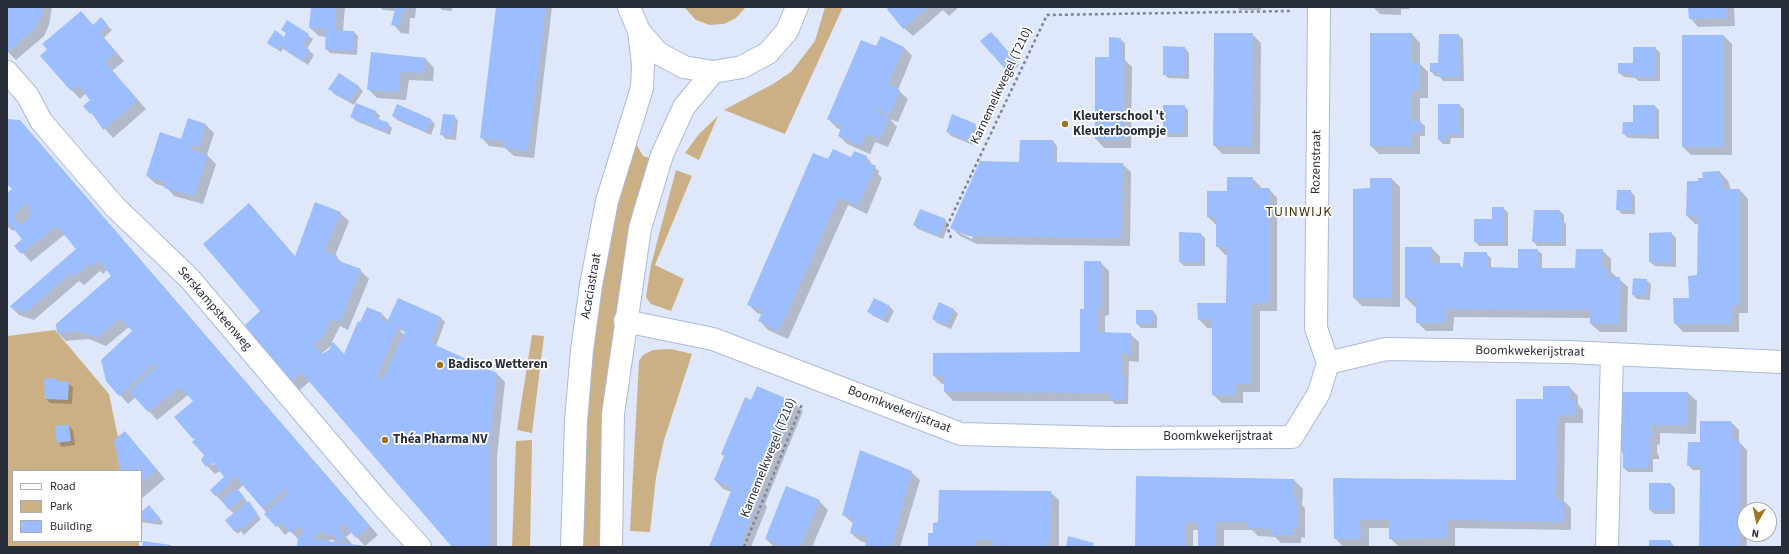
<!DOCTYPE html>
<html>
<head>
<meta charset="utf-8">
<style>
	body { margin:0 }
	#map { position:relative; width:1789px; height:554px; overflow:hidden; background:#dfe8fb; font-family:"Source Sans 3",sans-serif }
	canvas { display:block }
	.frame { position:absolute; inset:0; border:8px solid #272d39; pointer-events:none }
	.legend { position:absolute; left:12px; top:470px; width:130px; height:72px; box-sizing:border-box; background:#fff; border:1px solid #a9abb0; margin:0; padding:5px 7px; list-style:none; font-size:12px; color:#272d39 }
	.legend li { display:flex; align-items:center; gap:8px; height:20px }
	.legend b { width:20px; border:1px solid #a9abb0 }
	.north { position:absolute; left:1737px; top:502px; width:40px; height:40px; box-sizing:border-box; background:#fff; border:1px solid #a9abb0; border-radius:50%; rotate:189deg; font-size:11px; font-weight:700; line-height:16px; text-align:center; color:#272d39 }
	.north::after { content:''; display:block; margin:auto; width:14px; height:18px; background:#9f7524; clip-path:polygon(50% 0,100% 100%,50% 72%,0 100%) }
</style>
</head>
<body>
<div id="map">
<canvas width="1789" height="554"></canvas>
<div class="frame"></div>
<ul class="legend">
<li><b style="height:5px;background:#fff"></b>Road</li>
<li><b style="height:11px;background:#cbb085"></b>Park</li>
<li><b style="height:11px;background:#9cbdff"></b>Building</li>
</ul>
<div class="north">N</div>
</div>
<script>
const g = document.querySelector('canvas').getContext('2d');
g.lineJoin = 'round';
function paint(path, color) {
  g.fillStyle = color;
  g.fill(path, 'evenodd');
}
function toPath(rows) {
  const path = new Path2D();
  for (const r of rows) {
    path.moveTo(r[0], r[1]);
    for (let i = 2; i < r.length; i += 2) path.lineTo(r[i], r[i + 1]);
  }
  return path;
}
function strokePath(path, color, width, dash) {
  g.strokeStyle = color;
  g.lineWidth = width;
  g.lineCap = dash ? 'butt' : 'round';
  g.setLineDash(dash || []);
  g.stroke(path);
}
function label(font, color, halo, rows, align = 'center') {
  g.font = font + ' "Source Sans 3",sans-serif';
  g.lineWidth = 3.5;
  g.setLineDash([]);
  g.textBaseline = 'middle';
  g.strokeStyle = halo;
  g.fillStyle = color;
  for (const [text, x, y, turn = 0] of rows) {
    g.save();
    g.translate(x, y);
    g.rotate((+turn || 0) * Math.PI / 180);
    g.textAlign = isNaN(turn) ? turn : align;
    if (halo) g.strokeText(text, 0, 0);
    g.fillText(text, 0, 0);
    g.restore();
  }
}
paint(toPath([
	[684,7,746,7,736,18,724,24,710,25,696,20],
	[825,7,843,7,785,134,724,110,773,84,791,72,815,41],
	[718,116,699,160,685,153,699,134],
	[635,142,643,156,650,158,629,231,609,361,602,446,603,547,582,547,581,446,589,360,611,229],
	[676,170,692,176,655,265,684,279,671,311,651,304,646,297,651,265],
	[55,330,109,394,125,471,13,471,13,541,139,541,139,547,7,547,7,336],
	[532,335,544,336,532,433,517,430],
	[671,349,692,354,664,440,656,477,650,532,630,531,639,361,643,355,653,350],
	[532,440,530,547,512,547,516,441]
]), '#cbb085');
paint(toPath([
	[7,7,52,7,49,25,44,36,16,60,7,51],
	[312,7,345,7,343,31,354,32,358,36,357,55,330,53,326,49,327,37,319,36,310,28],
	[380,7,416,7,415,18,410,18,409,34,401,33,393,24,395,11,383,10],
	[435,7,452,7,452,11,442,10,439,7],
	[497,7,552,7,534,158,514,156,505,148,489,146,481,137],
	[891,7,959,7,949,16,943,10,913,36,904,28],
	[1237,7,1261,7,1261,10,1240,10],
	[1373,7,1409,7,1409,9,1401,9,1401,15,1380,14],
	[1689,7,1734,7,1735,26,1698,27,1690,18],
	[288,22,313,39,307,49,314,55,308,65,283,49,281,52,268,43,285,38,287,34,283,30],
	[105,23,112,30,104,38,124,61,112,71,146,109,113,138,85,106,92,100,86,93,80,99,41,56,94,26],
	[1252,34,1261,43,1260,154,1222,154,1214,145],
	[1412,34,1420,43,1420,64,1428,72,1428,98,1420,98,1420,122,1425,126,1425,136,1420,136,1420,154,1379,154,1371,146],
	[1458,35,1463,39,1464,81,1443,81,1439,76,1435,76,1431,71,1439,64],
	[1724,36,1732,44,1732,155,1691,155,1683,147],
	[996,37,1019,65,1011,73,1007,69],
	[1120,39,1125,43,1125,60,1132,67,1131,148,1104,148,1096,139,1096,58,1112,58],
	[877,47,904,47,912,56,898,90,908,99,898,122,890,119,897,127,888,147,875,142,870,154,847,144,839,136,841,130,837,128,828,119],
	[1185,48,1189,53,1189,79,1168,78,1164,74],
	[1655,48,1660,52,1660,81,1639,81,1635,78,1624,77,1619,73,1634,64],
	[372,53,426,59,434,68,433,81,409,80,406,100,377,98,368,89],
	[358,86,363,91,354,105,334,94,330,89],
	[398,105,431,120,435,124,431,135,397,120,393,116],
	[1459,105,1464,109,1464,138,1451,138,1450,144,1443,144,1439,140],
	[1184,106,1188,110,1188,137,1168,137,1164,132],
	[1634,106,1655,106,1659,110,1659,139,1628,138,1623,133,1634,123],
	[376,112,380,116,378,120,388,124,392,128,390,135,356,121,351,116],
	[454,116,458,121,456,140,446,139,441,134],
	[7,120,28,130,378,535,365,546,352,532,346,537,353,545,372,547,298,547,299,540,290,531,285,535,243,485,238,490,261,519,244,535,241,531,238,534,233,530,234,514,211,490,225,478,220,471,215,474,207,466,205,455,196,439,194,401,188,395,157,420,136,397,128,404,107,380,133,332,129,327,106,346,89,339,66,341,58,333,113,276,107,270,103,274,100,271,84,285,79,281,34,320,19,315,11,307,78,249,65,234,31,262,16,246,23,240,15,229,13,231,7,226,7,194,13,189,7,184],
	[217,459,218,460,213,465,211,464],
	[332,539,336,543,327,542],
	[205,124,214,133,207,155,216,164,203,204,174,196,166,187,156,184,147,176,181,140],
	[975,125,979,130,973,145,951,136,947,131],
	[1053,141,1057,146,1057,163,1122,164,1131,172,1130,246,977,244,960,236,952,228],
	[960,231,973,237,972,239,960,233],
	[866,157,871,162,870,164,879,171,878,174,882,178,867,214,848,205,788,339,768,330,760,321,762,315,757,313,749,305,857,162],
	[1720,172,1728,181,1731,190,1740,190,1748,199,1748,313,1739,313,1739,332,1683,332,1675,323,1690,299,1698,276,1698,224,1695,224,1687,216,1699,182],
	[1252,178,1261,187,1261,189,1269,189,1277,198,1277,311,1260,311,1260,392,1243,392,1243,403,1222,403,1213,395,1213,328,1207,328,1199,319,1227,304,1227,255,1225,255,1217,246,1216,225,1208,217,1228,192],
	[1392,179,1400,187,1400,307,1362,306,1354,298,1371,189],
	[1630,191,1635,196,1635,214,1622,214,1617,209],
	[1503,208,1508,212,1508,246,1479,246,1475,241],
	[1560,211,1564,215,1564,222,1566,224,1566,246,1537,246,1533,241],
	[340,213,349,221,335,256,344,264,360,270,369,279,348,330,340,326,332,342,345,355,367,308,382,314,389,321,398,299,441,318,445,322,436,346,496,373,505,382,497,456,497,547,453,547,310,381,300,390,291,381,261,311,295,257],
	[399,329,405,332,404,335],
	[333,344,330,351,321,356,320,355],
	[945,220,949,224,943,239,918,229,914,225],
	[1180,233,1201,234,1205,238,1205,266,1184,266,1180,262],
	[1671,233,1676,238,1676,267,1655,266,1650,262],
	[1432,248,1440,257,1440,264,1459,264,1464,269,1486,253,1491,258,1491,268,1519,269,1537,250,1542,254,1542,269,1576,269,1602,250,1611,259,1611,272,1628,287,1627,332,1600,332,1591,324,1591,318,1454,317,1453,331,1426,331,1417,322,1417,307,1415,307,1406,298],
	[1100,262,1109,271,1109,315,1105,316,1105,333,1130,334,1139,342,1139,362,1129,361,1128,404,1115,404,1112,401,953,401,945,392,945,384,942,384,934,376,1081,353,1085,310],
	[1646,280,1651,284,1650,300,1637,299,1633,295],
	[889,306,894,311,888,323,873,316,869,312],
	[954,310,958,314,951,329,937,323,933,318],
	[1153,311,1157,316,1157,328,1141,328,1137,324],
	[57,379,60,383,68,383,73,387,72,404,50,403,46,399],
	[1569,387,1578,396,1578,404,1583,410,1583,423,1565,423,1564,501,1571,508,1571,530,1455,528,1455,546,1399,547,1390,538,1390,528,1369,528,1369,547,1343,547,1335,538,1334,479,1517,481,1544,400],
	[1620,393,1688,393,1697,401,1696,434,1660,433,1660,444,1657,445,1657,453,1659,456,1659,459,1653,459,1653,472,1628,472,1624,468,1624,455,1620,451],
	[752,401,794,403,803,411,765,504,767,507,751,547,710,547,732,492,723,489,715,480],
	[1731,422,1739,430,1739,442,1747,450,1747,510,1745,510,1747,547,1701,547,1701,470,1693,470,1688,465,1701,444],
	[69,426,73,430,75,445,62,447,58,442],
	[133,441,165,479,141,499,141,471,121,471],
	[911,472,920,480,900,547,866,547,867,543,860,541,851,533,854,524,843,515],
	[1137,477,1294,480,1303,489,1302,505,1305,508,1305,538,1301,537,1301,543,1281,543,1275,537,1258,536,1252,530,1224,530,1224,547,1199,547,1199,530,1193,530,1193,547,1136,547],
	[1671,484,1675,488,1675,514,1654,514,1650,510],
	[1050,492,1059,500,1059,547,929,547,934,534],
	[819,501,828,510,812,547,774,547,766,539],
	[153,511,163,522,161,525,141,522,141,514],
	[1670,541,1675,547,1650,547]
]), '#0003');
paint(toPath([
	[7,7,43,7,41,16,35,28,7,53],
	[311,7,336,7,335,30,354,31,353,51,325,49,326,29,309,28],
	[393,7,407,7,407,10,402,10,400,26,391,25,395,10,393,9],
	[496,7,546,7,528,151,504,148,505,141,480,138],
	[889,7,928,7,903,29,887,9],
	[1688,7,1726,7,1727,18,1689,19],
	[81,11,93,25,101,17,108,25,100,33,116,52,105,62,138,100,103,130,91,112,90,114,83,106,90,100,78,85,71,91,40,56,47,49,42,44],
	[287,20,309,34,303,45,310,50,303,61,279,45,276,49,267,43,275,30,284,37,286,33,281,30],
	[991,32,1015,60,1006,70,980,41],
	[1214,33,1253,33,1252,146,1213,146],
	[1370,33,1412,33,1412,63,1420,63,1420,90,1412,90,1412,121,1421,121,1421,132,1412,132,1412,146,1370,146],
	[1439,34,1459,34,1460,77,1438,77,1438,72,1430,72,1430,63,1438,63],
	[1682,35,1724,35,1724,147,1682,147],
	[881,36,904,47,888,84,900,90,890,115,877,109,876,111,889,117,880,139,866,134,861,146,838,136,842,126,827,119,861,40,876,46],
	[1109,37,1121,38,1121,58,1124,58,1123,140,1095,139,1095,57,1109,57],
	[1163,46,1185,47,1185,75,1163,75],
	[1633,47,1656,47,1656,77,1633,77,1633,74,1618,73,1618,63,1633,63],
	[371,52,426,58,424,73,401,72,398,92,367,90],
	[339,73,359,86,349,101,328,89],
	[356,103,376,111,374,117,389,123,385,131,350,117],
	[397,104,431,119,426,132,392,116],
	[1438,104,1460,104,1460,134,1447,134,1446,141,1438,140],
	[1163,105,1185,105,1184,133,1163,133],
	[1633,105,1655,105,1656,135,1622,134,1623,122,1633,122],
	[443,114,455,115,452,136,440,135],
	[952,114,976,124,969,141,946,132],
	[188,118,206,124,199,147,191,145,190,149,208,155,194,196,164,188,166,182,146,176,160,132,181,139],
	[7,119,20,120,370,526,356,538,343,524,338,528,345,536,339,542,332,533,328,537,323,530,312,539,373,547,297,547,298,537,304,532,300,526,291,533,281,523,276,527,264,514,289,492,287,488,263,509,235,476,229,481,231,483,215,496,210,490,224,477,214,463,212,464,211,463,206,467,201,460,204,455,192,442,195,439,192,438,174,417,193,401,180,387,148,412,129,391,157,367,154,364,119,396,106,381,101,360,132,331,120,318,97,338,79,331,57,333,56,324,111,276,99,261,94,266,91,263,74,277,71,273,26,312,9,307,76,249,57,226,21,254,14,246,22,239,7,221,7,193,12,189,7,184],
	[26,204,29,206,30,216,20,225,14,215],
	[1020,140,1053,140,1053,162,1123,163,1121,238,968,236,950,228,980,161,1019,162],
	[833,149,851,157,854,151,867,156,865,161,876,166,858,206,839,197,779,331,758,321,763,311,747,305,813,153,828,159],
	[1720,171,1720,179,1723,178,1723,189,1740,189,1740,305,1731,305,1731,324,1674,324,1673,298,1689,298,1688,276,1697,275,1698,217,1686,216,1687,181,1698,181,1698,178,1703,178,1702,172],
	[1227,177,1253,177,1253,188,1269,188,1269,303,1252,303,1252,384,1235,384,1235,395,1212,395,1212,319,1198,320,1197,303,1226,303,1227,247,1216,247,1216,217,1207,217,1207,191,1227,191],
	[1370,178,1392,178,1392,298,1353,298,1353,189,1370,188],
	[1617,190,1631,190,1631,210,1616,210],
	[315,202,341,212,325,251,338,256,336,260,361,269,340,322,331,319,323,337,314,345,322,354,329,350,333,342,344,354,358,321,360,322,367,307,382,313,380,319,387,322,398,298,441,317,431,343,497,373,489,447,489,547,452,547,301,372,291,382,243,327,260,311,203,244,249,203,295,256],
	[398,327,405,331,383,379,377,377],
	[1492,207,1504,207,1504,242,1474,242,1474,219,1492,219],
	[920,209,946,219,939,236,913,225],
	[1534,210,1560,210,1560,219,1562,219,1562,242,1532,242],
	[1179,232,1201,233,1201,262,1179,262],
	[1672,232,1672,263,1649,262,1649,233],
	[1405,247,1432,247,1432,263,1460,263,1460,267,1463,267,1464,252,1487,252,1487,267,1518,268,1518,249,1538,249,1538,268,1575,268,1576,249,1603,249,1602,267,1607,268,1607,277,1620,277,1619,324,1590,324,1590,310,1445,309,1445,323,1416,323,1416,299,1405,298],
	[1084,261,1101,261,1101,307,1097,307,1097,332,1131,333,1130,354,1121,353,1121,377,1125,377,1124,400,1110,400,1110,393,944,392,944,376,933,376,933,353,1080,352,1080,309,1084,309],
	[1633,278,1647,279,1646,296,1632,295],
	[874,298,890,306,884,320,867,312],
	[939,302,954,309,947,325,932,319],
	[1136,310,1153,310,1153,324,1136,324],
	[57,378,58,381,69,382,68,400,45,399,44,379],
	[757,386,795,402,756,497,759,498,740,547,709,547,732,488,714,480,724,456,721,454,745,397,751,400],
	[1543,386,1570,386,1570,400,1575,400,1575,415,1557,415,1556,500,1563,499,1563,522,1447,520,1447,538,1389,539,1389,520,1360,520,1361,539,1334,539,1333,478,1516,480,1516,399,1543,399],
	[1619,392,1688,392,1688,425,1652,425,1652,436,1649,437,1649,446,1651,446,1651,451,1649,451,1649,468,1623,468,1623,451,1619,451],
	[1700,421,1731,421,1731,440,1739,440,1739,547,1699,547,1700,466,1687,466,1688,442,1700,442],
	[69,425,71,441,57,443,55,426],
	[125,431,157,470,141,483,141,471,120,471,114,440],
	[860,450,912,471,892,545,890,545,889,547,865,547,867,537,850,533,854,518,842,515],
	[1136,476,1294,479,1294,499,1297,499,1297,530,1293,529,1293,535,1272,535,1272,529,1248,528,1248,522,1216,522,1216,547,1198,547,1198,522,1185,522,1185,547,1135,547],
	[1649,483,1671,483,1671,510,1649,510],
	[786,486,820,500,800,547,784,547,765,539],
	[237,488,244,497,229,510,221,500],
	[939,490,1051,491,1050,540,1048,540,1048,547,993,547,993,540,976,540,976,547,928,547,928,533,933,533,933,523,938,522],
	[249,501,258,515,239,531,236,528,233,530,225,520],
	[149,505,160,518,155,522,141,519,141,512],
	[1068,536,1094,543,1093,547,1066,547],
	[1649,540,1671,540,1671,547,1649,547],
	[143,541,171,545,171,547,142,547]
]), '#9cbdff');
const minor = toPath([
	[1319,7,1316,328,1328,363],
	[7,72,28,96,41,121,115,207,190,279,380,503,420,547],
	[625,321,713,339,961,434,1113,438,1292,437,1319,393,1328,363,1386,349,1568,352,1782,362],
	[1607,547,1612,354]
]);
const major = toPath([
	[639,31,658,53,684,67,713,72,742,67,768,53,787,31,797,7],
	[572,547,576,421,582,350,591,285,607,201,642,88,643,65,639,31,629,7],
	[611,547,613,414,640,228,662,155,684,107,713,72]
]);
strokePath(minor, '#aabad8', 24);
strokePath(major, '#aabad8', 24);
strokePath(toPath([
	[951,238,947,226,1047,15,1290,11],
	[744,547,802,404]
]), '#7d8493', 2.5, [3, 3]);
strokePath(minor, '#fff', 22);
strokePath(major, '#fff', 22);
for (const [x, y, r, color] of [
	[1065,124,4,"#9f7524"],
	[440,365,4,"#9f7524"],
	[385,440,4,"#9f7524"]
]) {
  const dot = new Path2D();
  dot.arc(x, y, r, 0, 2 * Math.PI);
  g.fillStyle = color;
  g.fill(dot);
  strokePath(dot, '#fff', 1.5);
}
label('13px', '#272d39', '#fff', [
	["Karnemelkwegel (T210)",1002,86,-65],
	["Rozenstraat",1317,162,-89],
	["Acaciastraat",592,286,-80],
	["Serskampsteenweg",214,309,49],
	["Boomkwekerijstraat",1530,352,1],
	["Boomkwekerijstraat",899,410,21],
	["Boomkwekerijstraat",1218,437],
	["Karnemelkwegel (T210)",769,458,-68]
]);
label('bold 13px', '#272d39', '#fff', [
	["Kleuterschool 't",1073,117],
	["Kleuterboompje",1073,132],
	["Badisco Wetteren",448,365],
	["Théa Pharma NV",393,440]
], 'left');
g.letterSpacing = '1px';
label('14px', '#432f08', '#fff', [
	["TUINWIJK",1299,213]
]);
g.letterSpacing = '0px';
</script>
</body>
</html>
